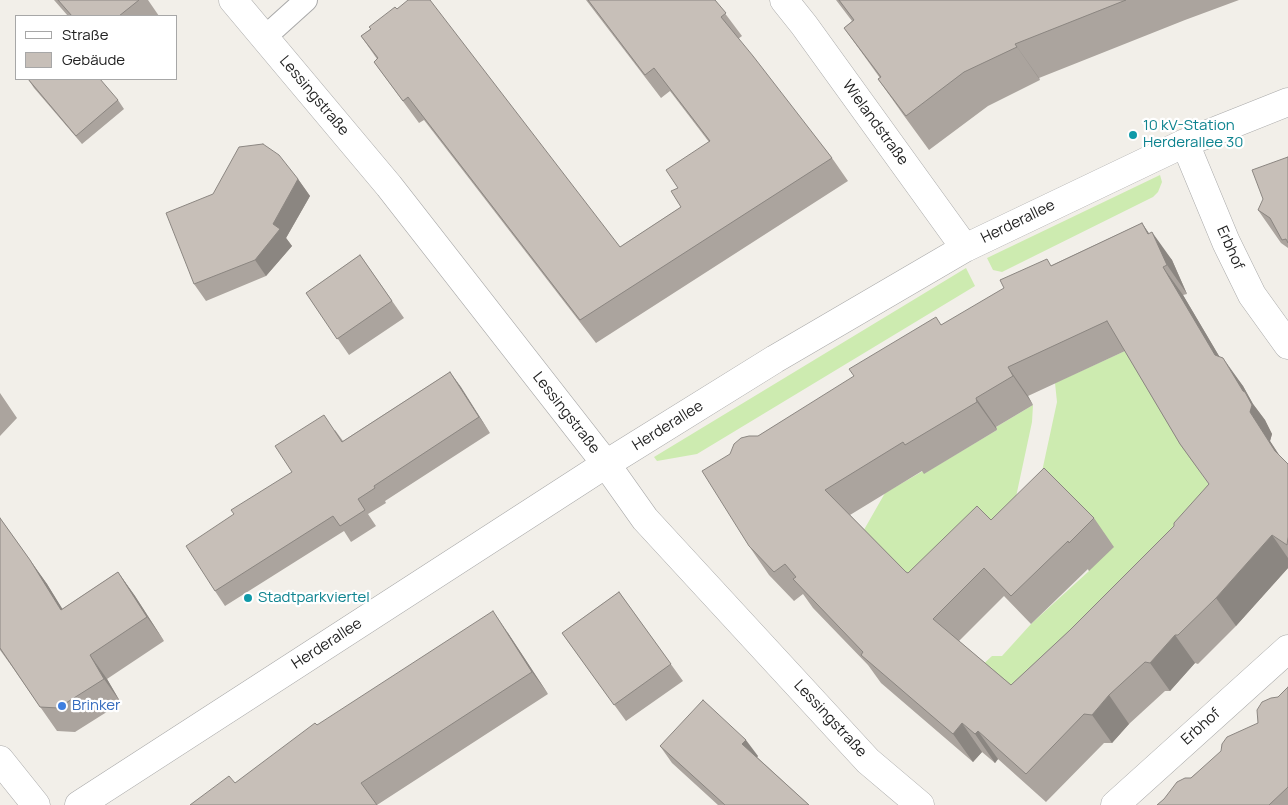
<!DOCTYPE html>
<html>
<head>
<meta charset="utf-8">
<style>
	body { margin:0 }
	#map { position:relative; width:1288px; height:805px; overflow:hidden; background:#f2efe9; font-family:Manrope,sans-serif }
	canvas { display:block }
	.legend { position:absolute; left:15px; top:15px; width:162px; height:65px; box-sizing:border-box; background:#fff; border:1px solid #a7a7a7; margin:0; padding:6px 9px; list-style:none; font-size:15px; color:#222 }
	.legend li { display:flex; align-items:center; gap:10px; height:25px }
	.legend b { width:25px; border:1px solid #a7a7a7 }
</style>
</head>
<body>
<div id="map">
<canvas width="1288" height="805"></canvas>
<ul class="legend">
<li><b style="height:6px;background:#fff"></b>Straße</li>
<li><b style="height:14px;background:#c7bfb8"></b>Gebäude</li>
</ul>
</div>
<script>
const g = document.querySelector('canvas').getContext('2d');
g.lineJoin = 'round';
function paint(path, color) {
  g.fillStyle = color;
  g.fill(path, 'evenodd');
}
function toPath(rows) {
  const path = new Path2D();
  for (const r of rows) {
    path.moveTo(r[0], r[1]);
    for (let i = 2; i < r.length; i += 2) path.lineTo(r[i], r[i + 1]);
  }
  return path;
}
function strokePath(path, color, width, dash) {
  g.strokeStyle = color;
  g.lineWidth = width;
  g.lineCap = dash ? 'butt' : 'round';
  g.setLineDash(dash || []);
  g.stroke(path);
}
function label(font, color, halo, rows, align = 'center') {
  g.font = font + ' Manrope,sans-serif';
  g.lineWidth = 4.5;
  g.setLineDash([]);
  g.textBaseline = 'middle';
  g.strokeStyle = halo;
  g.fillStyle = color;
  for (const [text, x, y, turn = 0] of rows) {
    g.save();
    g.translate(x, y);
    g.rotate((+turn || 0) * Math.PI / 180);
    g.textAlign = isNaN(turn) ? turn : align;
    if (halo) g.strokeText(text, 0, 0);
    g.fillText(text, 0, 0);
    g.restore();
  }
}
paint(toPath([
	[1160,175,1162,182,1158,192,1153,197,1002,272,993,270,987,258],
	[966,268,975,286,697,454,657,461,654,457],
	[1138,345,1153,393,1200,472,1241,529,1030,714,978,669,992,656,1002,656,1031,624,1089,571,1038,490,1057,402,1055,383],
	[1033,405,1032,422,1013,511,923,603,861,535,885,493,923,471,925,473,960,452,997,430,996,427]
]), '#cdebb0');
const lane = toPath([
	[265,37,306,0]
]);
const street = toPath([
	[233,0,389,186,606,464,645,519,868,761,920,805],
	[784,0,804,25,965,248],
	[1185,143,1226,242,1252,295,1288,345],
	[0,760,36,805],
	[79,805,606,464,775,359,965,248,1185,143,1288,102],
	[1115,805,1288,649]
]);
strokePath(lane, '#a9a9a9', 24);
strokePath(street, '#a9a9a9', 29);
strokePath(lane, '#fff', 22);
strokePath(street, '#fff', 28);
paint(toPath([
	[54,0,148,0,159,16,68,16],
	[586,0,715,0,742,36,738,39,832,158,848,181,596,343,424,120,419,123,374,62,377,59,361,36,397,9,620,247,681,207,678,188,709,142,670,91,661,98],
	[836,0,1239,0,1185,20,1039,78,1040,80,988,106,929,150,902,113,878,79,880,78,844,28,852,21],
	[28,79,118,100,124,109,82,144,34,88],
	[1288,157,1288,248,1281,243,1258,210],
	[298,179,310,196,286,238,292,246,266,276,206,301,194,284,213,194],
	[1142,223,1149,234,1172,260,1187,294,1183,295,1219,356,1243,386,1253,404,1265,420,1272,434,1270,441,1280,456,1288,464,1288,568,1236,626,1198,664,1195,663,1170,691,1165,691,1129,724,1112,743,1104,743,1046,802,998,759,995,763,982,752,973,762,881,683,868,665,813,608,803,594,794,601,769,575,749,546,758,436,941,325,1052,265],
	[1125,351,1180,444,1209,484,1174,526,1070,630,1011,685,959,641,1004,596,1031,624,1088,569,1089,571,1114,547,1094,518,991,520,908,573,906,572,850,515,922,471,924,474,997,430,996,427,1033,405,1028,396],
	[360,255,404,318,349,355,306,293],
	[450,372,490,433,385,501,386,503,368,514,376,526,351,542,344,531,225,606,215,591,234,514,292,472,335,430,343,441],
	[0,393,17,418,0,436],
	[0,518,47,584,62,609,118,572,135,596,164,641,107,679,121,703,75,732,57,731,13,668,0,650],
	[619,592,683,681,626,721,562,633],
	[508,633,548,694,377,805,235,783,317,725],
	[1288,687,1288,805,1157,805,1258,723,1278,697],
	[660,746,758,756,757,757,809,805,718,805,672,763]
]), '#aba49e');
paint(toPath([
	[1015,44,1039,78,1040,80,1017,47],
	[298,179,310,196,286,238,292,246,266,276,255,260,273,224],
	[1142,223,1159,248,1152,232,1172,260,1187,294,1167,265,1148,234],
	[1163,267,1183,295,1235,383,1215,355],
	[1223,358,1243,386,1253,404,1265,420,1272,434,1270,441,1288,469,1275,451,1250,412,1243,391],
	[1008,367,1028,396,1033,405,1013,376],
	[450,372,461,387,490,433,479,417],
	[976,398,996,427,997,430,977,402],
	[1272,535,1288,558,1288,568,1236,626,1216,598],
	[30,560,47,584,78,634,61,610],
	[118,572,135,596,164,641,147,617],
	[493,611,508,633,548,694,532,672],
	[1175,635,1195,663,1170,691,1150,663],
	[90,655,107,679,121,703,104,679],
	[1109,695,1129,724,1112,743,1092,715],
	[962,723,982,752,973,762,953,734],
	[978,731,998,759,995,763,975,734],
	[746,740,758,756,754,761,742,744]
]), '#8b8681');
const building = toPath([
	[58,0,139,0,119,16,72,16,58,0],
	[408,0,430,0,620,247,681,207,671,191,678,188,666,170,710,141,654,68,645,75,588,0,715,0,726,13,721,17,753,56,832,158,580,320,408,97,403,101,374,62,378,58,361,36,371,29,369,27,395,7,397,9,408,0],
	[839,0,1126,0,1015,44,1017,47,964,72,906,116,878,79,881,77,844,28,854,20,839,0],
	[28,79,100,79,118,100,76,136,28,79],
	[263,144,279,155,298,179,273,224,280,229,255,260,194,284,166,213,213,194,239,147,263,144],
	[1288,157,1288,243,1286,239,1282,240,1270,218,1258,210,1263,199,1252,170,1288,157],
	[1142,223,1148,234,1152,232,1167,265,1163,267,1215,355,1223,358,1243,391,1245,392,1252,405,1250,412,1275,451,1288,464,1288,537,1287,545,1272,535,1216,598,1178,635,1175,635,1150,663,1145,662,1109,695,1092,715,1084,714,1026,774,978,731,975,734,962,723,953,734,861,655,863,652,793,579,796,577,785,564,774,572,749,546,702,471,730,454,734,444,741,438,749,436,758,436,854,376,849,369,936,317,941,325,1004,288,1000,280,1047,259,1051,266,1142,223],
	[1107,321,1180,444,1209,484,1174,523,1174,526,1070,630,1011,685,933,619,984,568,1011,596,1068,541,1069,543,1094,518,1044,468,991,520,977,506,908,573,906,572,825,490,903,442,905,445,977,402,976,398,1013,376,1008,367,1107,321],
	[360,255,392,301,337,339,306,293,360,255],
	[450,372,479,417,374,486,375,488,358,499,365,510,340,526,333,516,215,591,186,546,234,514,231,510,292,472,275,446,324,415,342,442,450,372],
	[0,518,30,560,61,610,118,572,147,617,90,655,104,679,58,708,40,707,0,648,0,518],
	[619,592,671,664,614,705,562,633,619,592],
	[493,611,532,672,361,783,377,805,190,805,229,776,235,783,315,723,317,725,493,611],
	[1288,687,1288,787,1269,805,1157,805,1164,799,1177,782,1185,778,1191,778,1221,751,1222,744,1227,737,1258,723,1257,710,1262,702,1271,698,1278,697,1288,687],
	[703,700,746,740,742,744,809,805,725,805,660,746,703,700]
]);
paint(building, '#c7bfb8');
strokePath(building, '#8b8681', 1);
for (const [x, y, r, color] of [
	[1133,135,5,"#0f9aa8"],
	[248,598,5,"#0f9aa8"],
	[62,706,5,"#3f7fe0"]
]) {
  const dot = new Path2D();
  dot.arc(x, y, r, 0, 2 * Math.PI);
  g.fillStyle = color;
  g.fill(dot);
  strokePath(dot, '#fff', 2);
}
label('15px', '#222', '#fff', [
	["Lessingstraße",314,96,50],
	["Wielandstraße",875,123,54],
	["Herderallee",1018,222,-26],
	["Erbhof",1230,248,66],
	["Lessingstraße",566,413,52],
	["Herderallee",668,426,-32],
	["Herderallee",327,644,-33],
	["Lessingstraße",830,719,47],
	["Erbhof",1201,727,-42]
]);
label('15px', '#0d838f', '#fff', [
	["10 kV-Station",1143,126],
	["Herderallee 30",1143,143],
	["Stadtparkviertel",258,598]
], 'left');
label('15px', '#366cbe', '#fff', [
	["Brinker",72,706]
], 'left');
</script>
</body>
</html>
